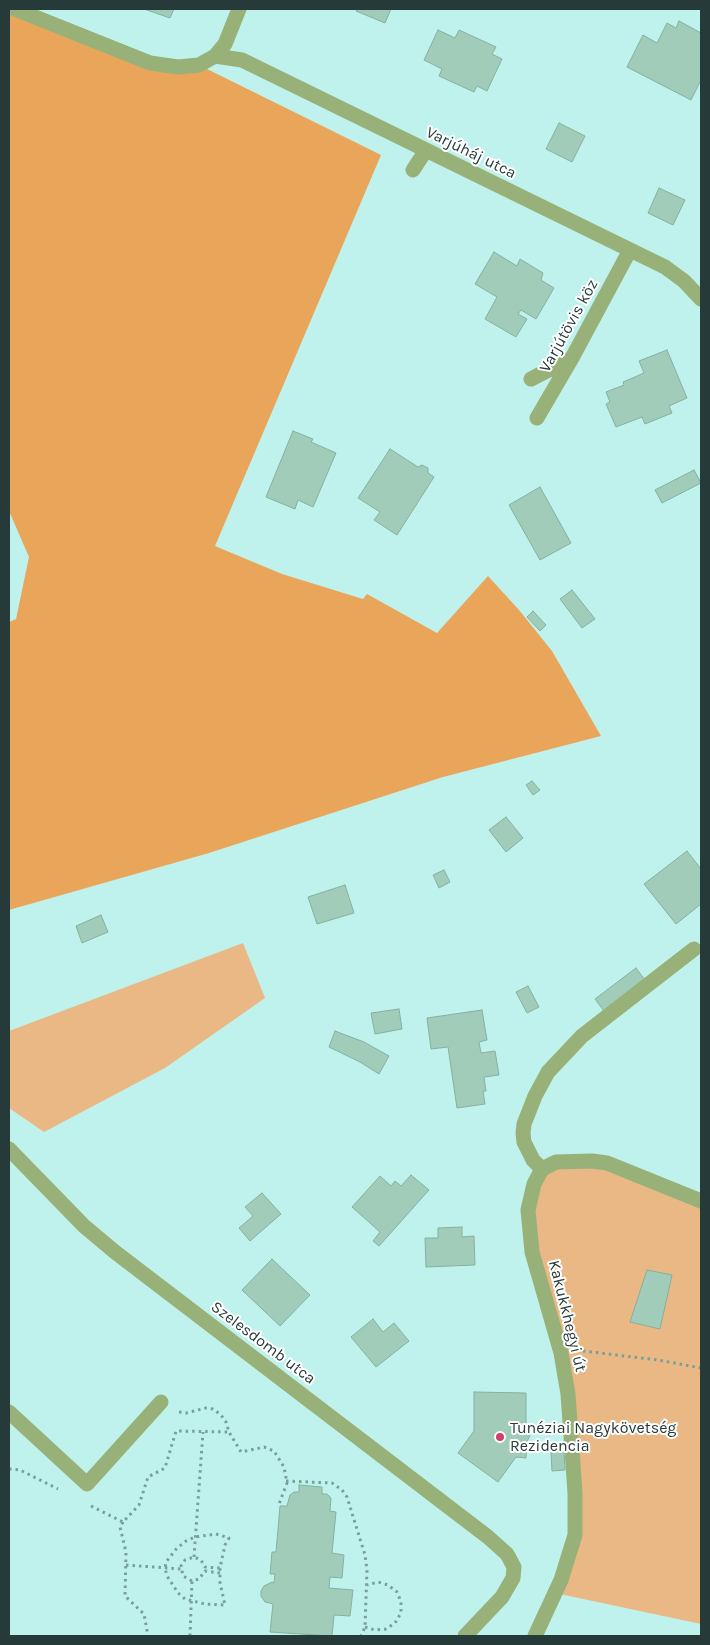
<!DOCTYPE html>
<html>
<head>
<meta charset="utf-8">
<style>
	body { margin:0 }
	#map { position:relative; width:710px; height:1645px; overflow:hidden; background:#bff2ec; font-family:Karla,sans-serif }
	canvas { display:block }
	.frame { position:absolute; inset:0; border:10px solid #263b39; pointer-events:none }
</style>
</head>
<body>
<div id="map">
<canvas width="710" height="1645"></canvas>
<div class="frame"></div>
</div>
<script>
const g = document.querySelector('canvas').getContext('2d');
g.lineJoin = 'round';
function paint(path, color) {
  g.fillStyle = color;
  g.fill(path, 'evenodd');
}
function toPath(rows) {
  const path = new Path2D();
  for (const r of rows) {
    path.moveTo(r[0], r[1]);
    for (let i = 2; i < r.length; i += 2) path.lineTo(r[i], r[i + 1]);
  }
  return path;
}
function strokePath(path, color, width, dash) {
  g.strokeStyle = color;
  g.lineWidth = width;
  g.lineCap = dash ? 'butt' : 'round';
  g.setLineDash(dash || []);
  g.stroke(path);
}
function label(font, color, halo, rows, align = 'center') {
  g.font = font + ' Karla,sans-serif';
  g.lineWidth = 4;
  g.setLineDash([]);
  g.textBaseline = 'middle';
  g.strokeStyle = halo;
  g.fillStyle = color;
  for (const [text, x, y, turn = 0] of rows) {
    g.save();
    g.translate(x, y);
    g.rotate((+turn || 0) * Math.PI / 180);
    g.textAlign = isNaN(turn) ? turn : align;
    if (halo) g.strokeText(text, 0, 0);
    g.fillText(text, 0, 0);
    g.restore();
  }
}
paint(toPath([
	[243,943,265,998,165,1068,44,1132,9,1108,9,1031],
	[576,1160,701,1201,701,1624,555,1593,575,1535,570,1425,532,1252,534,1184,542,1169]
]), '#e9b885');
paint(toPath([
	[9,9,150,63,199,65,381,155,215,546,282,574,363,599,367,594,437,633,488,576,519,610,552,651,601,736,443,777,209,853,9,910,9,622,16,619,29,557,9,511]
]), '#e9a65b');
const building = toPath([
	[144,9,174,9,170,18,144,9],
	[357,9,391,9,385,23,356,11,357,9],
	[679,21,701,33,701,80,691,100,627,67,643,35,657,43,667,23,676,28,679,21],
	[438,30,455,38,459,30,496,47,492,54,502,59,487,91,477,86,474,92,439,76,442,69,424,60,438,30],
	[559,123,585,136,572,162,546,149,559,123],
	[659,188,685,200,673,225,648,213,659,188],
	[494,252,517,266,520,259,543,273,541,280,554,288,536,319,521,310,518,314,527,319,516,337,485,319,497,297,475,284,494,252],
	[667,350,687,398,669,406,672,413,645,424,642,417,616,427,606,404,610,402,606,392,624,385,623,382,644,373,639,361,667,350],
	[293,431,313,439,311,442,336,453,313,507,298,500,295,509,266,497,293,431],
	[390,449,418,467,422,465,428,468,428,473,434,477,397,535,374,520,380,512,358,498,390,449],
	[694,470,701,483,662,503,655,490,694,470],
	[540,487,571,543,540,560,509,505,540,487],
	[572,590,595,619,582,628,560,599,572,590],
	[533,611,546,625,540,631,527,617,533,611],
	[532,781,540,790,533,795,526,785,532,781],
	[506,817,523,838,506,852,489,830,506,817],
	[687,851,701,869,701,904,676,924,644,884,687,851],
	[444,870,450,882,439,888,433,875,444,870],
	[345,885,354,913,317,924,308,897,345,885],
	[101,915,108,932,82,943,76,926,101,915],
	[636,968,651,988,610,1019,595,999,636,968],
	[528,986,539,1007,527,1013,516,992,528,986],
	[399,1009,402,1029,375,1034,371,1013,399,1009],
	[482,1010,487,1040,479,1042,481,1053,495,1051,499,1075,484,1077,486,1091,483,1091,485,1104,457,1108,448,1047,431,1049,427,1018,482,1010],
	[335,1031,364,1042,389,1056,379,1074,360,1062,329,1047,335,1031],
	[411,1175,429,1190,379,1246,373,1241,380,1232,352,1207,380,1176,391,1186,395,1181,401,1186,411,1175],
	[262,1193,281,1214,250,1241,239,1228,253,1216,245,1207,262,1193],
	[462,1227,462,1237,474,1236,475,1265,426,1267,425,1238,438,1238,438,1228,462,1227],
	[272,1259,310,1295,280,1326,242,1290,272,1259],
	[647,1270,672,1275,660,1329,630,1322,647,1270],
	[373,1319,383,1332,394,1323,409,1341,376,1367,351,1337,373,1319],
	[474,1392,526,1393,526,1424,530,1430,530,1435,527,1442,526,1458,516,1457,498,1482,458,1453,474,1431,474,1392],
	[564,1451,565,1470,552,1471,551,1452,564,1451],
	[299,1485,322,1487,322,1494,327,1494,331,1498,330,1511,336,1512,332,1553,344,1555,342,1578,330,1577,329,1588,353,1590,350,1616,334,1615,332,1636,270,1632,273,1604,265,1602,261,1596,261,1591,264,1586,272,1582,274,1583,275,1574,270,1574,272,1552,276,1552,280,1506,287,1506,290,1495,294,1492,299,1492,299,1485]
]);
paint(building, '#a0ccb9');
strokePath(building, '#85b09f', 1);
strokePath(toPath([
	[583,1351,658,1360,701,1368],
	[179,1412,186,1413,206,1408,213,1409,221,1415,226,1422,229,1432,241,1452,264,1447,274,1451,284,1467,287,1483,279,1504],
	[9,1469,20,1470,58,1489],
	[286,1481,332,1483,342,1490,347,1497,365,1555,367,1570,365,1627,361,1636],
	[91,1506,123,1522,139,1505,148,1477,165,1468,176,1431,229,1432],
	[123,1522,120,1527,126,1552,125,1596,144,1614,148,1636],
	[216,1534,229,1538,225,1545,220,1568,220,1583,225,1605,205,1604,185,1599,178,1593,167,1576,165,1568,166,1562,177,1548,186,1541,195,1537,216,1534],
	[194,1557,203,1432],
	[126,1565,181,1569],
	[220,1573,205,1571,199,1579,192,1581,183,1576,181,1566,185,1560,194,1557,201,1560,205,1567,220,1568],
	[365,1627,375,1630,386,1629,395,1623,401,1613,401,1602,397,1592,388,1585,378,1582,367,1585],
	[190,1636,192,1581]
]), '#799f9a', 3, [2.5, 4]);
strokePath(toPath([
	[15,9,150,63,178,67,199,65,215,56,225,44,239,9],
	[215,56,242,60,665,267,684,281,701,299],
	[413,170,426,150],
	[531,379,572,358],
	[537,418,572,358,630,250],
	[9,1149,84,1226,115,1252,488,1537,507,1554,514,1567,513,1578,502,1597,465,1636],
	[542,1169,533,1160,524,1142,523,1133,524,1124,535,1096,548,1072,582,1036,694,949],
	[9,1412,87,1484,161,1402],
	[535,1636,561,1580,575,1535,575,1493,568,1394,561,1353,532,1252,528,1210,534,1184,542,1169,556,1162,592,1161,607,1163,701,1201]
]), '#98b179', 15);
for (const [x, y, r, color] of [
	[500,1437,5,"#cf4068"]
]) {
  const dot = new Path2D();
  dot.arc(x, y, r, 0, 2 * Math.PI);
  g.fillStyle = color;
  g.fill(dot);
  strokePath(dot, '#fff', 2);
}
label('16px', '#263b39', '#fff', [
	["Varjúháj utca",471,153,26],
	["Varjútövis köz",569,326,-61],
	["Kakukkhegyi út",567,1316,76],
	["Szelesdomb utca",263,1343,37]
]);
label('16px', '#263b39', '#fff', [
	["Tunéziai Nagykövetség",510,1428],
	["Rezidencia",510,1446]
], 'left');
</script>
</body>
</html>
